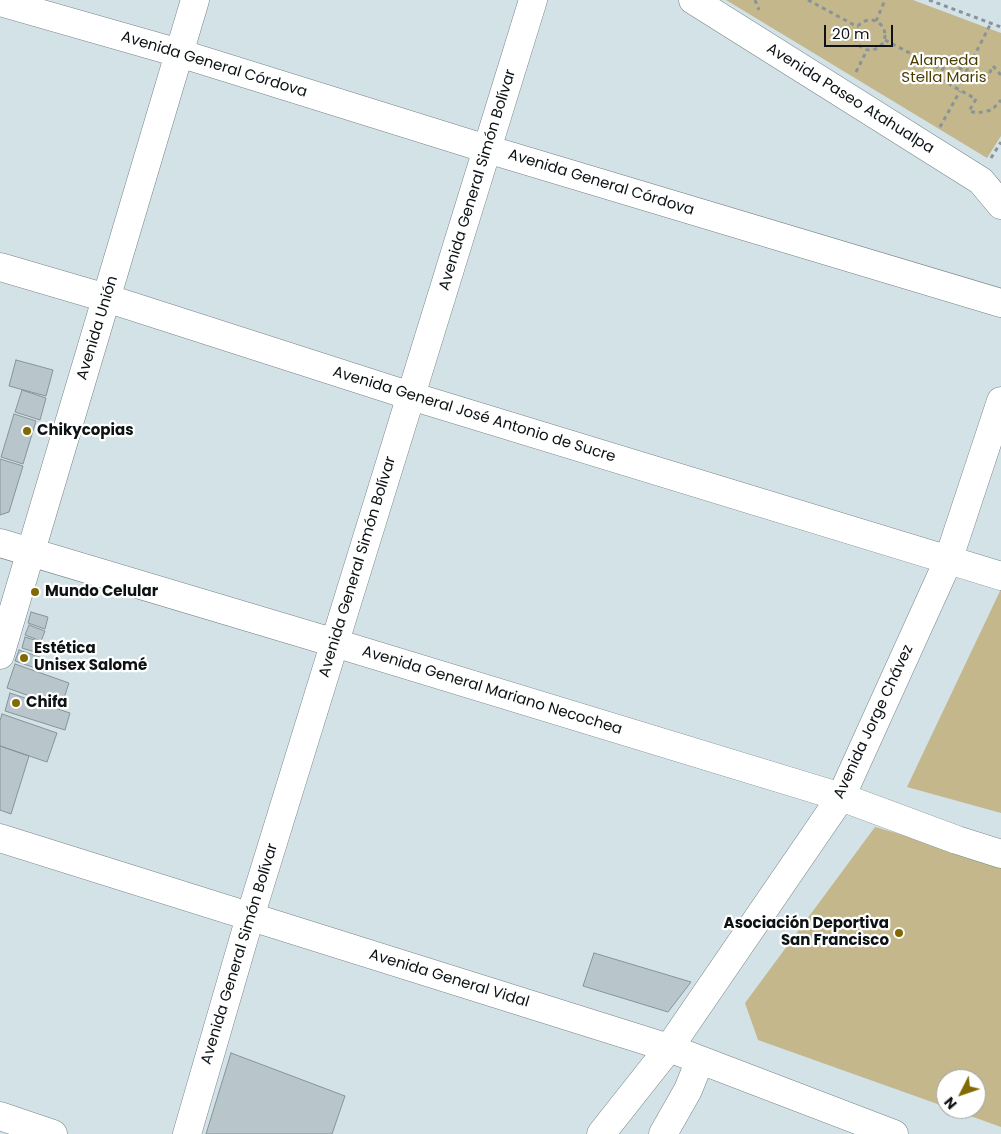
<!DOCTYPE html>
<html>
<head>
<meta charset="utf-8">
<style>
	body { margin:0 }
	#map { position:relative; width:1001px; height:1134px; overflow:hidden; background:#d3e2e7; font-family:Poppins,sans-serif }
	canvas { display:block }
	.north { position:absolute; left:936px; top:1069px; width:50px; height:50px; box-sizing:border-box; background:#fff; border:1px solid #9ea0a1; border-radius:50%; rotate:229deg; font-size:14px; font-weight:700; line-height:20px; text-align:center; color:#0d1214 }
	.north::after { content:''; display:block; margin:auto; width:18px; height:22px; background:#816a03; clip-path:polygon(50% 0,100% 100%,50% 72%,0 100%) }
	.scale { position:absolute; left:824px; top:25px; width:69px; height:22px; box-sizing:border-box; border:2px solid #0d1214; border-top:0; padding-left:6px; font-size:15px; line-height:18px; white-space:nowrap; color:#0d1214; -webkit-text-stroke:4px #fff; paint-order:stroke }
</style>
</head>
<body>
<div id="map">
<canvas width="1001" height="1134"></canvas>
<div class="north">N</div>
<div class="scale">20 m</div>
</div>
<script>
const g = document.querySelector('canvas').getContext('2d');
g.lineJoin = 'round';
function paint(path, color) {
  g.fillStyle = color;
  g.fill(path, 'evenodd');
}
function toPath(rows) {
  const path = new Path2D();
  for (const r of rows) {
    if (r.length === 3) {
      path.moveTo(r[0] + r[2], r[1]);
      path.arc(r[0], r[1], r[2], 0, 2 * Math.PI);
      continue;
    }
    path.moveTo(r[0], r[1]);
    for (let i = 2; i < r.length; i += 2) path.lineTo(r[i], r[i + 1]);
  }
  return path;
}
function strokePath(path, color, width, dash) {
  g.strokeStyle = color;
  g.lineWidth = width;
  g.lineCap = dash ? 'butt' : 'round';
  g.setLineDash(dash || []);
  g.stroke(path);
}
function label(font, color, halo, rows, align = 'center') {
  g.font = font + ' Poppins,sans-serif';
  g.lineWidth = 4.5;
  g.setLineDash([]);
  g.textBaseline = 'middle';
  g.strokeStyle = halo;
  g.fillStyle = color;
  for (const [text, x, y, turn = 0] of rows) {
    g.save();
    g.translate(x, y);
    g.rotate((+turn || 0) * Math.PI / 180);
    g.textAlign = isNaN(turn) ? turn : align;
    if (halo) g.strokeText(text, 0, 0);
    g.fillText(text, 0, 0);
    g.restore();
  }
}
paint(toPath([
	[726,0,913,0,1001,33,1001,136,987,158],
	[1001,589,1001,813,907,787],
	[875,827,1001,863,1001,1127,951,1109,976,1109,976,1079,946,1079,946,1107,758,1040,745,1003]
]), '#c4b78b');
const building = toPath([
	[16,360,53,370,46,396,9,386,16,360],
	[22,390,46,398,40,420,15,412,22,390],
	[14,414,36,421,23,464,1,457,14,414],
	[0,459,23,466,9,512,0,515,0,459],
	[31,612,48,617,45,629,28,623,31,612],
	[29,625,45,631,41,641,25,635,29,625],
	[25,637,41,642,38,653,22,648,25,637],
	[19,650,48,660,44,671,15,661,19,650],
	[15,664,69,683,61,707,7,688,15,664],
	[10,693,70,713,65,730,5,711,10,693],
	[2,714,57,733,47,762,0,746,0,721,2,714],
	[0,746,29,756,11,814,0,810,0,746],
	[594,953,691,982,668,1012,583,986,594,953],
	[231,1053,345,1096,332,1134,206,1134,231,1053]
]);
paint(building, '#b8c6cb');
strokePath(building, '#869499', 1);
const minor = toPath([
	[693,0,981,181,1001,205],
	[0,2,179,53,487,149,1001,303],
	[0,267,106,298,411,396,1001,576],
	[0,543,335,643,841,797,957,840,1001,854],
	[0,655,195,0],
	[0,838,669,1048,894,1134],
	[0,1116,53,1134],
	[187,1134,250,917,533,0],
	[601,1134,669,1048,841,797,948,561,1001,401],
	[663,1134,688,1090,700,1060]
]);
strokePath(minor, '#778489', 29);
strokePath(toPath([
	[755,0,759,10],
	[808,0,858,27],
	[929,0,1001,27],
	[870,35,15],
	[876,21,885,0],
	[885,40,942,70],
	[856,72,867,50],
	[966,72,991,23],
	[1001,75,993,66,985,82,947,61,938,78,976,99,969,111,977,113,992,110,1001,100],
	[940,127,960,91],
	[991,158,1001,142]
]), '#889498', 3, [4, 4]);
strokePath(minor, '#fff', 28);
for (const [x, y, r, color] of [
	[27,431,5,"#816a03"],
	[35,592,5,"#816a03"],
	[24,658,5,"#816a03"],
	[16,703,5,"#816a03"],
	[899,933,5,"#816a03"]
]) {
  const dot = new Path2D();
  dot.arc(x, y, r, 0, 2 * Math.PI);
  g.fillStyle = color;
  g.fill(dot);
  strokePath(dot, '#fff', 2);
}
label('15px', '#4b3d00', '#fff', [
	["Alameda",944,61],
	["Stella Maris",944,78]
]);
label('15px', '#0d1214', '#fff', [
	["Avenida General Córdova",214,65,17],
	["Avenida Paseo Atahualpa",850,99,32],
	["Avenida General Simón Bolívar",478,180,-73],
	["Avenida General Córdova",601,183,17],
	["Avenida Unión",98,328,-73],
	["Avenida General José Antonio de Sucre",474,415,17],
	["Avenida General Simón Bolívar",358,567,-73],
	["Avenida General Mariano Necochea",492,691,17],
	["Avenida Jorge Chávez",874,722,-65],
	["Avenida General Simón Bolívar",240,954,-73],
	["Avenida General Vidal",449,979,17]
]);
label('bold 15px', '#0d1214', '#fff', [
	["Chikycopias",37,431],
	["Mundo Celular",45,592],
	["Estética",34,649],
	["Unisex Salomé",34,666],
	["Chifa",26,703],
	["Asociación Deportiva",889,924,"right"],
	["San Francisco",889,941,"right"]
], 'left');
</script>
</body>
</html>
